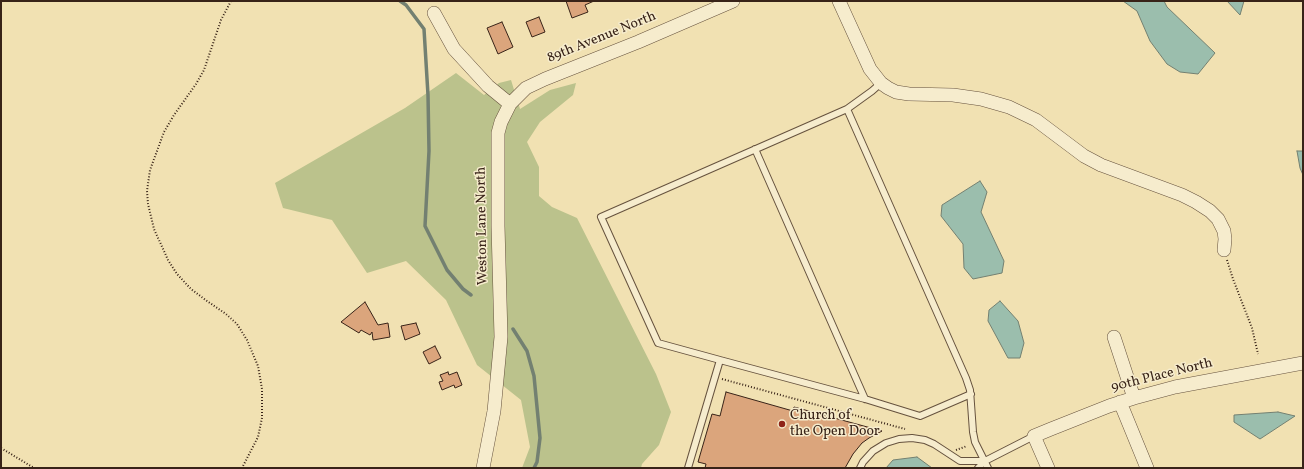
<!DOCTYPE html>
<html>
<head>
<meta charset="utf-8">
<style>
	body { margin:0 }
	#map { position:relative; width:1304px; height:469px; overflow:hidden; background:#f1e1b2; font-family:Vollkorn,serif }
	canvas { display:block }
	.frame { position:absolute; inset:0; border:2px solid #382318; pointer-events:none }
</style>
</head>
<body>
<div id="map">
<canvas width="1304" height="469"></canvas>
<div class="frame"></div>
</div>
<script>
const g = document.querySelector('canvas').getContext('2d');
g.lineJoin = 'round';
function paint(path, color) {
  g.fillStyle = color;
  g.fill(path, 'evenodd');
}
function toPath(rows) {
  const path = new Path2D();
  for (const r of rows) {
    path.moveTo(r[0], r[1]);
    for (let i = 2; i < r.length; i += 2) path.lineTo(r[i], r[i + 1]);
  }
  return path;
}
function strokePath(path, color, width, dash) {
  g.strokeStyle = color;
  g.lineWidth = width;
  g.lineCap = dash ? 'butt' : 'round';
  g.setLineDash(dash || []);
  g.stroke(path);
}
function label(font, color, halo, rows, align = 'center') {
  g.font = font + ' Vollkorn,serif';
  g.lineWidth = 3;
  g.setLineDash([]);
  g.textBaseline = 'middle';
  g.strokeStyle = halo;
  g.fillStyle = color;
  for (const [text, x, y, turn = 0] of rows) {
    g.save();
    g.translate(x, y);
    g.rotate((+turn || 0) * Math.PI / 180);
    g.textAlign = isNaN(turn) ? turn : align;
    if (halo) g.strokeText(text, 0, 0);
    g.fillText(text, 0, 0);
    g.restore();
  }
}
paint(toPath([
	[456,73,484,95,499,83,511,80,520,109,550,90,576,83,573,95,540,122,527,142,539,167,539,196,552,207,577,218,656,374,671,412,659,445,642,464,641,468,522,468,530,447,521,400,477,365,446,300,406,261,367,273,332,220,283,208,275,183,405,108]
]), '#bbc28c');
const water = toPath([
	[1123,1,1164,1,1167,7,1215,53,1198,74,1180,72,1167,64,1150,41,1137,11,1123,1],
	[1227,1,1244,1,1240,15,1227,1],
	[1297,151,1303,151,1303,175,1300,168,1297,151],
	[980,181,987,192,981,212,1004,261,1002,273,973,279,964,268,963,244,941,216,942,205,980,181],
	[1000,301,1018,321,1024,343,1020,358,1008,358,988,321,989,310,1000,301],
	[1278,412,1295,416,1260,439,1234,422,1234,415,1278,412],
	[917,457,932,468,886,468,893,460,917,457]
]);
paint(water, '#9bbead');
strokePath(water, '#738071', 1);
strokePath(toPath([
	[400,1,406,5,424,29,428,95,429,151,425,226,447,270,463,289,471,295],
	[513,329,527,351,534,376,540,438,537,462,534,468]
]), '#738071', 3.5);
const building = toPath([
	[566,1,594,1,585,5,588,12,572,18,566,1],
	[539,17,545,32,532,37,526,22,539,17],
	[502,22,513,47,498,54,487,28,502,22],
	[365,302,378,325,388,323,390,337,373,340,372,332,370,335,361,330,359,333,341,322,365,302],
	[416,323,420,334,405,340,401,326,416,323],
	[435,346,441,358,429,364,423,352,435,346],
	[448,372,449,375,457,372,462,385,455,388,454,385,442,390,439,382,443,381,440,375,448,372],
	[726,392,793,411,794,407,882,431,869,438,862,443,853,454,845,468,705,468,706,464,698,462,712,414,720,416,726,392]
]);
paint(building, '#dba57c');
strokePath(building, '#382318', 1);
const lane = toPath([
	[881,83,872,91,847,109,966,378,970,390,973,432,975,442,988,468],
	[755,149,865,399],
	[720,360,865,399,920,416,971,394],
	[985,461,1034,436],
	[688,468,720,360,658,343,601,217,847,109],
	[860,468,863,462,873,451,886,443,899,439,912,438,925,440,934,444,960,461,985,461,978,468]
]);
const street = toPath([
	[839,1,870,69,881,83,888,88,896,92,909,94,953,95,981,99,1009,107,1036,120,1084,156,1101,165,1182,195,1196,202,1210,211,1218,219,1224,231,1225,239,1224,250],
	[434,13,454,49,488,86,510,104],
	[1114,337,1134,398],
	[1120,402,1147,468],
	[483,468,494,411,501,337,498,226,498,133,501,122,510,104,526,88,545,79,638,42,733,1],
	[1048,468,1034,436,1051,429,1109,406,1134,398,1175,387,1303,363]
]);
strokePath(lane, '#66523e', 8);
strokePath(street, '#66523e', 14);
strokePath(toPath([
	[231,1,221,20,204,70,196,84,174,115,164,132,150,170,147,191,148,204,154,229,168,260,177,274,191,289,207,301,226,314,237,324,247,340,258,366,262,389,262,418,258,437,242,468],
	[1227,260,1233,279,1252,328,1258,354],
	[722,379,905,429],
	[1,448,34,468],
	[956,450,967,446]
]), '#382318', 2, [1, 2]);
strokePath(lane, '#f6eccd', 6);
strokePath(street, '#f6eccd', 13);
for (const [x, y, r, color] of [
	[782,424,4,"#8f2418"]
]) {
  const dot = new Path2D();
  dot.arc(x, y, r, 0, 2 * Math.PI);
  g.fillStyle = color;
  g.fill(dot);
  strokePath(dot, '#f6eccd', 1.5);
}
label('14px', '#382318', '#f6eccd', [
	["89th Avenue North",602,38,-22],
	["Weston Lane North",483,226,-91],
	["90th Place North",1162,376,-14]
]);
label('14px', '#382318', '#f6eccd', [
	["Church of",790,416],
	["the Open Door",790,432]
], 'left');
</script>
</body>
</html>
